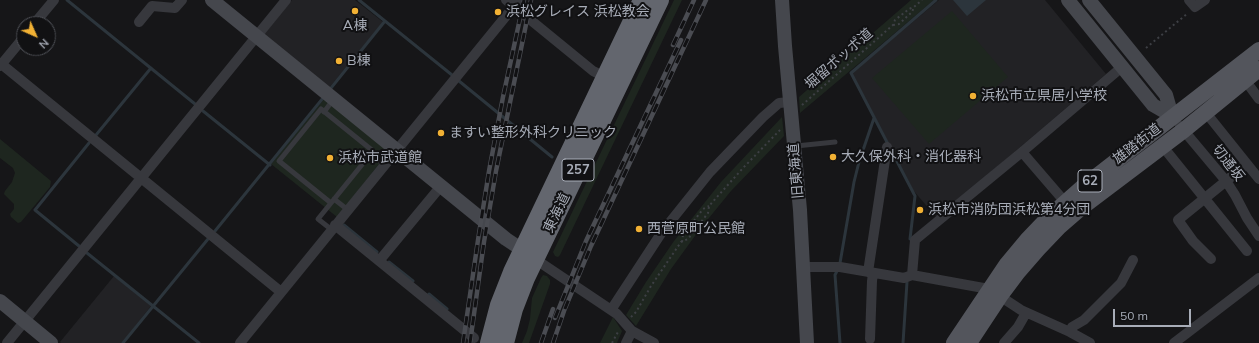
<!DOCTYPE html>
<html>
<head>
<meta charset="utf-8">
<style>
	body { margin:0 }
	#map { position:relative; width:1259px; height:343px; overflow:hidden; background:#161618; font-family:Mulish,sans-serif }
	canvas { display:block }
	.north { position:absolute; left:16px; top:16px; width:40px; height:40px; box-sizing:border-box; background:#111113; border:1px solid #4d4f55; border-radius:50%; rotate:135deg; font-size:11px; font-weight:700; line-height:16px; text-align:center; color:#a8adb8 }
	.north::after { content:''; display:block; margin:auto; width:14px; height:18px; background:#f2b134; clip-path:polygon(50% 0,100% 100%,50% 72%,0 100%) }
	.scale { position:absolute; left:1113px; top:309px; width:78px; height:18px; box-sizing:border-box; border:2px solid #a8adb8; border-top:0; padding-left:5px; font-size:12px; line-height:14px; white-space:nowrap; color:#a8adb8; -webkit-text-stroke:3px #111113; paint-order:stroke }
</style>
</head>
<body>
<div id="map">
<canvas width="1259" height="343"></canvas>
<div class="north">N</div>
<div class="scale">50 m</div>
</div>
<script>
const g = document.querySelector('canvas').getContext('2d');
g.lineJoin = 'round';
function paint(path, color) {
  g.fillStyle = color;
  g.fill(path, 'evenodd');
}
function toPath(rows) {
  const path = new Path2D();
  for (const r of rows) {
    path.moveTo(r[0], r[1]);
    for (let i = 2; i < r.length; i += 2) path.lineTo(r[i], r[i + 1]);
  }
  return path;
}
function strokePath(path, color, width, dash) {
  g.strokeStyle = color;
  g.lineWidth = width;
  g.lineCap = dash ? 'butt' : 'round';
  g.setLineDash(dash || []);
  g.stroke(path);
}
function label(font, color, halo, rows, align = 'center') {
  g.font = font + ' Mulish,"Noto Sans JP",sans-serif';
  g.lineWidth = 4;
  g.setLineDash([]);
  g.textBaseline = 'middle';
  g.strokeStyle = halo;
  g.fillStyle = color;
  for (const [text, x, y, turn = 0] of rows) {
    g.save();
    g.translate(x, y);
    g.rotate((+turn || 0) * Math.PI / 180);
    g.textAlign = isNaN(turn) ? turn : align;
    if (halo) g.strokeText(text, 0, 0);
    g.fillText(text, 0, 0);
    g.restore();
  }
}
paint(toPath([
	[292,0,355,0,383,22,329,88,265,36,265,33],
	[939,0,1045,0,1106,74,937,218,913,190,852,73],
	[114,276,151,306,122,343,61,343,60,342]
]), '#222225');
paint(toPath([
	[674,0,682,0,560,255,558,257,555,256,553,252],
	[911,0,934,0,800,113,799,97],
	[952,11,1008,77,929,144,872,78],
	[325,98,388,150,388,153,337,217,271,164],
	[782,117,784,136,731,191,700,229,671,269,636,326,626,315,646,282,674,241,721,182],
	[0,139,51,181,50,187,21,222,18,223,11,217,10,214,14,209,14,204,4,194,5,191,12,182,15,173,13,168,0,158],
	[543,275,547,276,550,280,550,284,529,343,522,343,527,331,530,319,532,298,541,278],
	[613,317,622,331,617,343,600,343]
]), '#1e261f');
paint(toPath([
	[953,0,986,0,967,16]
]), '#2c353c');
strokePath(toPath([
	[67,0,195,104],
	[359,0,452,75],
	[459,81,552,157],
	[331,88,385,21],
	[203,111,270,165],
	[96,135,151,68],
	[344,225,377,252],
	[215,231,323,98],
	[910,239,915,196,851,73,936,0],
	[79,246,35,210,89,143],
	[87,253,199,343],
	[389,262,413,281],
	[840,263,854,182,859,162,874,118],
	[837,271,835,275,840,343],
	[429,294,447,309],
	[123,343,208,239],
	[903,343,907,282]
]), '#2c353c', 3);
strokePath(toPath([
	[893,25,899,24,912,12,914,7],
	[1146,48,1188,13],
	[802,105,893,25,895,20,909,9,914,7,922,0],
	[682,242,683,235,703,209,709,206],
	[631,317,636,312,651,286,681,242,688,239,708,213,709,206,743,168,780,130],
	[612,343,619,330]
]), '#3d3f44', 2, [2, 3]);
strokePath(toPath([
	[321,109,373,151,331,203,279,161,321,109],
	[324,112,333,100],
	[796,146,835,142],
	[370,154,385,165],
	[334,199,348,210],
	[331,203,318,219,332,230]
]), '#37383d', 5);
strokePath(toPath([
	[506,0,593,71,605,77],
	[1189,0,1195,7,1205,0],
	[139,22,152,6,175,8,182,0],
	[34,24,54,0],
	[0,63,281,292],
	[0,66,24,37],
	[1245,80,1259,99],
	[1211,119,1259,179],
	[1180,126,1226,181,1235,195,1247,218,1259,236],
	[1022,152,1065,202],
	[1168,153,1247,251],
	[335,225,474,338],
	[535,259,617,314,632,331,654,343],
	[1211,259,1193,241,1178,220,1247,164],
	[379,261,441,186],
	[804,267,840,267,904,278,912,275,989,289,1021,310,1070,332,1090,343],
	[868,272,887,147],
	[912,275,915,240,1022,152,1122,67],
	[611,310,662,232,710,172,763,117,779,103,790,102],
	[1070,332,1072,327,1084,320,1121,283,1133,260],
	[870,339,872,281,873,273],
	[7,343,286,0],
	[240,343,519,0],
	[626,343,632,331],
	[1004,343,1018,327,1026,313],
	[1174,343,1259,278]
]), '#37383d', 10);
strokePath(toPath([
	[212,0,506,239,530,255],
	[782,0,785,46,800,210,807,343],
	[1068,0,1153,105,1172,116],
	[1089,0,1166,95,1172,116],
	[0,301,51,343]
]), '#45474d', 14);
strokePath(toPath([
	[954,343,1007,264,1027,240,1049,217,1084,186,1259,50],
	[969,343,1000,296,1018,272,1038,249,1059,227,1082,207,1184,130,1259,69]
]), '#53555c', 16);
strokePath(toPath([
	[489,343,499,305,512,272,642,0],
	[505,343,514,309,526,278,660,0]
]), '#63666e', 18);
const rail = toPath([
	[673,45,694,0],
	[555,318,586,241,681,40],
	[463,343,478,240,489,171,503,97,524,0],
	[470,343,484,242,496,171,531,0],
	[541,343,553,309],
	[553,343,564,311,591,246,706,0]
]);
strokePath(rail, '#4a4c52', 4.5);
strokePath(rail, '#111113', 3, [9]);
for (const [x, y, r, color] of [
	[355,11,4,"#f2b134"],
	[498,12,4,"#f2b134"],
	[339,61,4,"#f2b134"],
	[973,96,4,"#f2b134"],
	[441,133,4,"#f2b134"],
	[833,157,4,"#f2b134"],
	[330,158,4,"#f2b134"],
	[920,210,4,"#f2b134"],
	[639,229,4,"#f2b134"]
]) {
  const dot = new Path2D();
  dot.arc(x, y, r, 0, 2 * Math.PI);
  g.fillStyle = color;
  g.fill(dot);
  strokePath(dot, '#111113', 1.5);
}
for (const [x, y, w] of [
	[578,170,32],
	[1090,181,24]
]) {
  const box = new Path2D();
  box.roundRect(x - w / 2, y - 11, w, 22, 3);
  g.fillStyle = '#111113';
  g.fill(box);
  strokePath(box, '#a8adb8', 1);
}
label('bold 13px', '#a8adb8', null, [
	["257",578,170],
	["62",1090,181]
]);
label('14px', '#a8adb8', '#111113', [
	["浜松グレイス 浜松教会",506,12],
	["A棟",355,26,"center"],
	["B棟",347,61],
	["浜松市立県居小学校",981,96],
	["ますい整形外科クリニック",449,133],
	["大久保外科・消化器科",841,157],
	["浜松市武道館",338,158],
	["浜松市消防団浜松第4分団",928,210],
	["西菅原町公民館",647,229]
], 'left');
label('14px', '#a8adb8', '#111113', [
	["堀留ポッポ道",839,59,-41],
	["雄踏街道",1137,144,-38],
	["切通坂",1228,163,52],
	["旧東海道",796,171,-95],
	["東海道",557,213,-64]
]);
</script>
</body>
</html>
